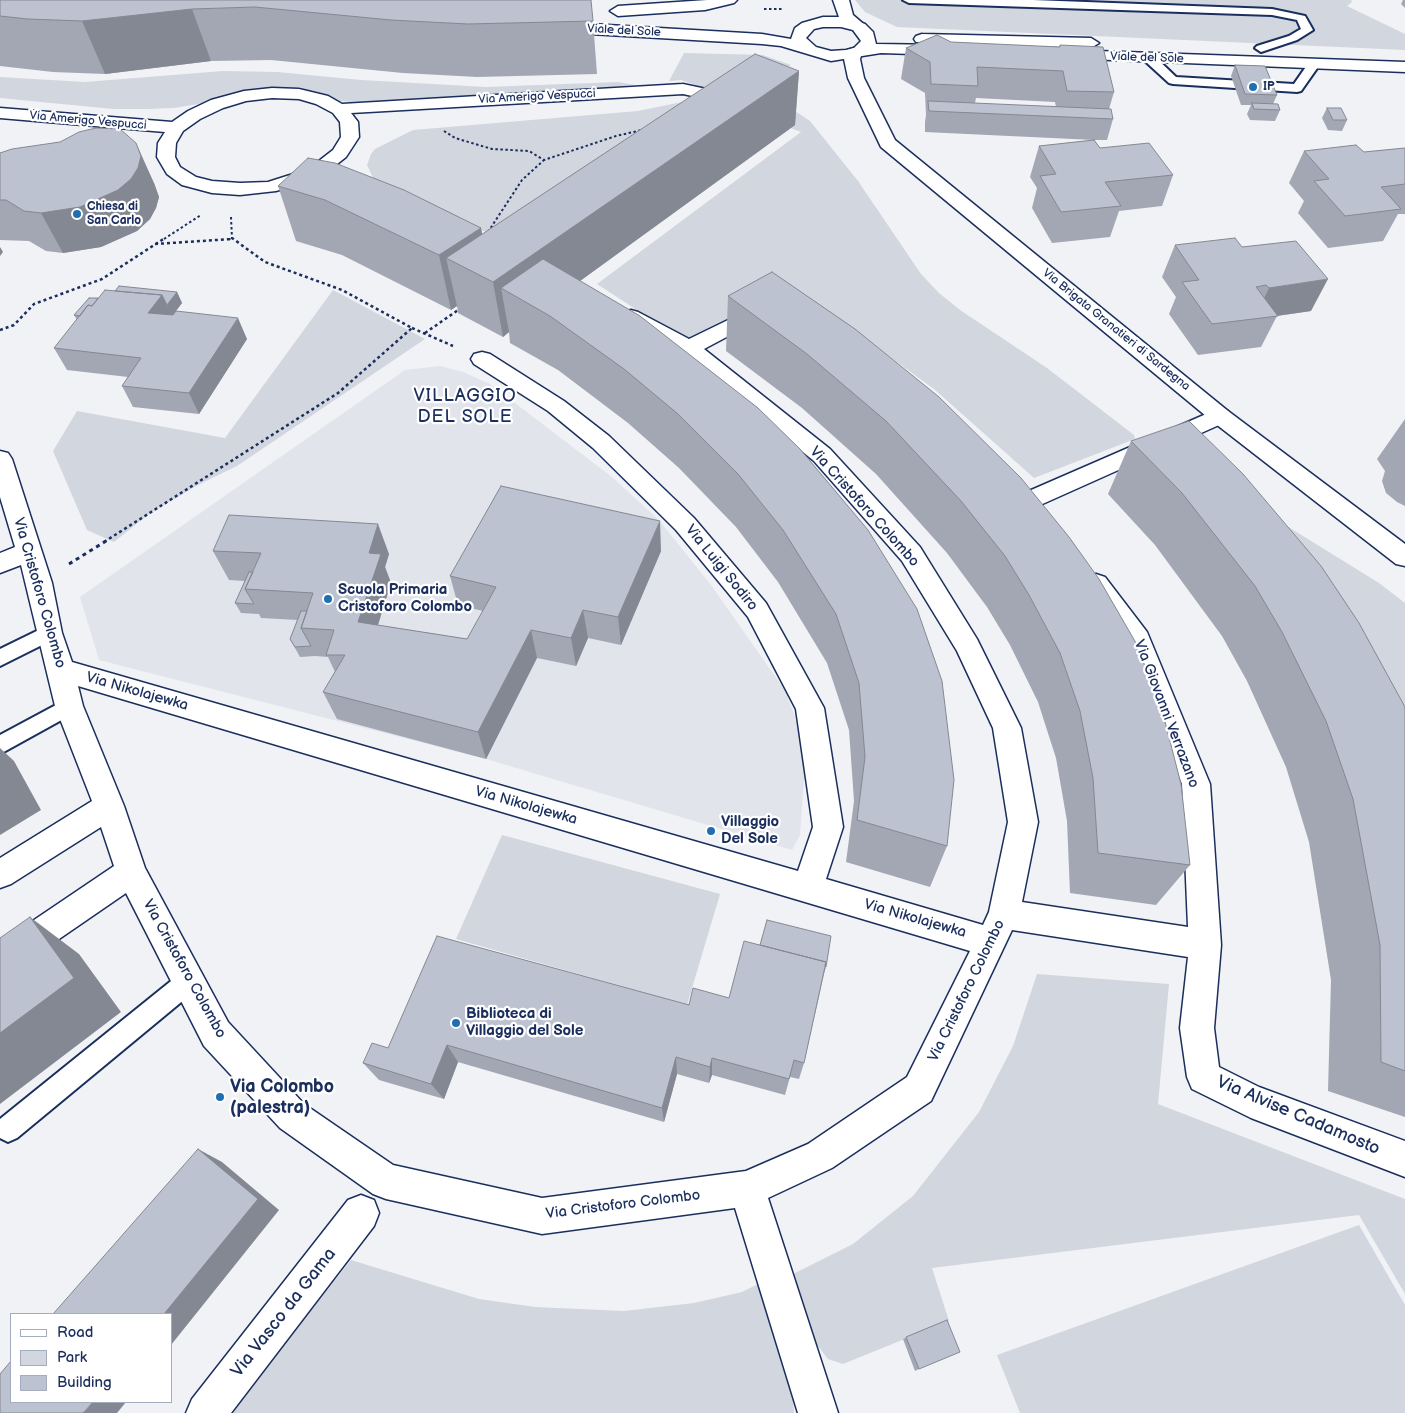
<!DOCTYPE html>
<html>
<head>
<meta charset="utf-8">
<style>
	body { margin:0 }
	#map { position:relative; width:1405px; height:1413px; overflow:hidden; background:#f1f2f5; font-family:"Balsamiq Sans",sans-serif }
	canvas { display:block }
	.legend { position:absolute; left:10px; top:1313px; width:162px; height:90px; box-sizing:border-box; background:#fff; border:1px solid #a4acbf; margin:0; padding:6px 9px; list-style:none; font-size:15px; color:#1b2f5e }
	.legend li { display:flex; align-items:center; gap:10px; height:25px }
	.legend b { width:25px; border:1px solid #a4acbf }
</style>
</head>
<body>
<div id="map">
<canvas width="1405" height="1413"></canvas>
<ul class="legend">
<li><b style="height:6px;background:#fff"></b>Road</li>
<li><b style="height:14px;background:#d2d6df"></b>Park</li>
<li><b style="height:14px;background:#bcc2d0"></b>Building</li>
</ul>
</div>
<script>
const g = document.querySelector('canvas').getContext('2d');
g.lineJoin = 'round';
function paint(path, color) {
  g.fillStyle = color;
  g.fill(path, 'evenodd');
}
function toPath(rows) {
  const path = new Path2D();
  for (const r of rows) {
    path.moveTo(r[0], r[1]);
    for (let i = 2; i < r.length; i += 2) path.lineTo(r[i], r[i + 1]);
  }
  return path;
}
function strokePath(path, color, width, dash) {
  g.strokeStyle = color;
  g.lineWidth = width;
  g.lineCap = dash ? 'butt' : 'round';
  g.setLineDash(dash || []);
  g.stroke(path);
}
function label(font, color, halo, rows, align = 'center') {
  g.font = font + ' "Balsamiq Sans",sans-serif';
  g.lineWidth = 4.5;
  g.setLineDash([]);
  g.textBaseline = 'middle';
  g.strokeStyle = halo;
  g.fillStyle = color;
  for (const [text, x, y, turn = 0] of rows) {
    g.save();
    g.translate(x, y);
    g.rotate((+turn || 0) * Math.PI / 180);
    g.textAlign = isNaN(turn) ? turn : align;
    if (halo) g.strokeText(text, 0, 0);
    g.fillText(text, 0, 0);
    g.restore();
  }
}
paint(toPath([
	[440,366,463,372,490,384,612,477,659,520,711,585,784,689,794,714,805,764,800,835,792,850,486,759,99,660,80,597,405,370]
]), '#e1e4ea');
paint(toPath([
	[855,0,1351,0,1352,2,1347,6,1405,34,1405,50,897,27,865,12],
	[684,53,763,55,791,65,787,67,771,95,810,121,858,181,921,274,939,293,960,310,1047,368,1134,435,1135,439,1034,478,934,389,850,328,792,291,692,346,597,284,801,132,752,113,759,107,681,80,669,81],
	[223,71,277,72,361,80,486,87,618,82,635,85,380,105,331,100,300,87,174,108,148,109,113,109,0,98,0,77,85,82],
	[682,102,716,114,522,249,374,180,367,165,371,154,375,149,413,130,638,111],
	[333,290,425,339,237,466,198,485,149,514,114,542,87,530,53,451,77,411,225,438],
	[1248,502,1379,583,1405,603,1405,733],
	[502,835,720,894,687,1005,456,939],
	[1037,974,1169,984,1158,1104,1405,1199,1405,1294,1359,1215,932,1268,949,1321,843,1364,828,1359,811,1337,789,1276,853,1244,913,1196,979,1112,1013,1046],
	[1359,1225,1405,1305,1405,1413,1020,1413,997,1355],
	[351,1260,479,1299,535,1307,624,1311,694,1303,742,1292,762,1282,790,1364,794,1413,230,1413]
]), '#d2d6df');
const lane = toPath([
	[903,0,1033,0,1272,9,1305,16,1313,30,1297,40,1261,52,1255,48,1257,46,1289,36,1301,29,1297,20,1272,15,909,3,903,0],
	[1150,55,1154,56,1176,77,1294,84,1310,61,1318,61,1320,64,1301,91,1297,92,1173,84,1169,83,1146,62,1146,56,1150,55],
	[49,625,56,628,59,633,56,638,0,666,0,649,49,625],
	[69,698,76,700,79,706,76,712,0,754,0,735,69,698],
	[189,970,197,973,201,981,197,989,17,1138,8,1142,0,1138,0,1119,181,973,189,970]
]);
const street = toPath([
	[707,0,737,0,734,3,705,10,618,16,610,11,618,6,707,0],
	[683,84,739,96,742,100,739,104,733,105,683,94,351,113,358,122,359,137,346,157,327,172,304,183,276,191,240,195,212,193,182,185,167,174,157,157,158,143,165,132,0,118,0,108,172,122,188,111,211,100,244,91,272,88,299,89,328,96,342,104,683,84],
	[272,98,299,99,316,104,333,113,340,122,341,137,333,150,315,164,290,175,268,182,240,183,212,181,196,177,180,167,175,157,176,143,183,131,200,119,223,108,246,101,272,98],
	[761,304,768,305,771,310,768,315,704,349,830,449,920,547,977,639,1021,728,1038,822,1022,902,1188,927,1182,784,1127,644,1083,584,1087,577,1096,574,1105,577,1147,632,1210,784,1221,945,1214,1028,1219,1067,1259,1087,1405,1141,1405,1177,1251,1118,1192,1089,1187,1077,1180,1028,1188,957,1012,930,931,1101,832,1168,768,1198,838,1413,798,1413,735,1208,542,1234,386,1199,373,1194,280,1128,204,1046,126,893,11,972,0,976,0,943,114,866,101,827,11,884,0,888,0,858,92,801,55,706,21,565,0,573,0,553,15,547,0,497,0,451,8,453,12,459,52,583,62,633,72,662,798,871,813,827,796,709,748,617,676,530,593,448,548,411,474,364,471,359,474,354,482,352,490,354,564,401,609,436,694,518,766,603,824,708,843,827,826,879,983,925,989,912,1008,822,993,728,957,651,902,561,814,461,681,353,624,322,621,317,624,312,631,310,638,312,689,339,761,304],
	[78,686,970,951,907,1077,808,1144,746,1171,542,1198,393,1165,304,1104,228,1022,145,868,124,806,83,706,78,686],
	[1220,408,1228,411,1231,416,1228,421,1038,506,1030,509,1022,506,1018,500,1022,494,1220,408],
	[361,1195,374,1200,379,1213,374,1226,231,1413,186,1413,192,1399,348,1200,361,1195]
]);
const secondary = toPath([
	[833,0,849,0,853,15,867,27,865,30,853,30,840,20,833,0],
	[854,48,862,53,860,59,864,78,895,140,1228,411,1405,544,1405,566,1396,564,1212,421,881,147,848,78,844,59,848,50,854,48]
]);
const primary = toPath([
	[823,17,842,17,865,24,873,32,876,44,943,45,951,50,943,55,881,53,831,61,781,46,762,44,556,32,548,27,556,22,762,34,791,39,795,28,802,23,823,17],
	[823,27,841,27,853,30,861,41,854,48,846,50,831,51,816,47,806,38,814,29,823,27],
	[922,34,1091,38,1099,43,1091,48,916,42,914,39,916,36,922,34],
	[1069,50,1405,62,1405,72,1063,58,1061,55,1063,52,1069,50]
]);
strokePath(lane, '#1b2f5e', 4);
strokePath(street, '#1b2f5e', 3);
strokePath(secondary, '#1b2f5e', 3);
strokePath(primary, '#1b2f5e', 3);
strokePath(toPath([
	[764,9,783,9],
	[444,131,455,138,492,149,529,151,544,160,616,136,642,130],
	[231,217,232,239],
	[488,232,522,180,544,160],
	[164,239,201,215],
	[228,239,232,239]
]), '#1b2f5e', 2, [2.5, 2.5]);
strokePath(toPath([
	[155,244,232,239],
	[412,328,453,346],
	[0,330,14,325,34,304,102,279,165,238],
	[425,333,461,308],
	[104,542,338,393,412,328,342,290,265,262,232,238]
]), '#1b2f5e', 2.5, [3, 3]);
strokePath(toPath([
	[69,564,106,541]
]), '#1b2f5e', 3, [4, 4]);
paint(lane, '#fff');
paint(street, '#fff');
paint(secondary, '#fff');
paint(primary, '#fff');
paint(toPath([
	[0,0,464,0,593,21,597,74,477,77,403,73,271,60,211,61,105,74,53,72,0,66],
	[1403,0,1405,0,1405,8,1401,4],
	[1060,45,1114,92,1109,109,1113,119,1107,140,1094,140,1100,148,1173,175,1162,206,1119,211,1110,237,1052,243,1032,208,1037,188,1030,177,1039,146,1094,140,925,132,925,122,926,115,925,93,901,79,906,48,1059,47],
	[976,98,1055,102,1056,107,975,103],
	[1235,65,1277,95,1273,104,1280,110,1275,121,1250,120,1247,114,1251,105,1241,105,1231,76],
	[799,71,795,125,580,281,758,408,947,846,930,887,846,862,854,801,849,730,827,663,778,582,736,527,679,468,628,423,558,370,510,343,509,332,503,337,458,313,457,306,451,310,342,255,296,241,278,186,481,228,482,234],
	[1327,108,1347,120,1342,131,1328,130,1322,118],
	[60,142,154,183,159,197,156,208,150,219,137,231,101,247,63,253,46,251,29,241,0,240,0,153],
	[1405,148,1405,214,1398,214,1383,241,1328,248,1298,213,1304,201,1289,183,1304,151,1364,152],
	[1175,245,1242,247,1311,311,1277,316,1261,347,1198,355,1169,314,1176,297,1162,277],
	[115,291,177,292,182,303,176,311,247,339,199,414,133,407,122,386,128,377,67,370,54,348,77,320,74,315,98,298],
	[728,296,939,397,1190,865,1156,905,1070,893,1067,821,1056,758,1038,702,1010,645,987,607,947,553,876,474,802,408,726,351],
	[1405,419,1405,506,1397,502,1386,493,1382,481,1385,471,1377,459],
	[1131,441,1405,707,1405,1117,1328,1091,1331,980,1309,842,1286,767,1247,681,1222,636,1155,545,1108,494],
	[213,551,389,554,385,567,391,583,378,625,467,639,483,611,458,605,450,576,661,551,621,645,588,638,576,666,537,658,486,759,337,719,323,692,335,672,328,657,315,656,300,657,290,639,298,620,261,618,259,614,241,613,235,603,245,581,229,580],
	[826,967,824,974,804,1063,799,1079,790,1077,785,1095,712,1075,709,1083,677,1074,664,1122,458,1062,444,1099,379,1080,363,1063,388,1048,729,998],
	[947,1320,919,1369,915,1371,903,1339]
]), '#a2a7b3');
paint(toPath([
	[192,9,211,61,105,74,82,21],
	[799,71,795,125,540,310,501,288,509,332,503,337,493,282],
	[136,143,154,183,159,197,156,208,150,219,137,231,101,247,63,253,41,213],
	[481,228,491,281,446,258,457,306,451,310,439,255],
	[0,247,3,252,0,256],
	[1328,279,1311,311,1254,319,1269,288],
	[177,292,182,303,172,316,167,305],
	[162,295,172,316,148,313],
	[238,318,247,339,199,414,189,393],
	[660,521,661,551,621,645,618,617],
	[378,524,389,554,385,567,391,583,370,650,358,622,369,553],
	[583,610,588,638,576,666,571,638],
	[531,630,537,658,486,759,478,732],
	[0,748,14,761,41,810,0,835],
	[30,917,79,954,121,1012,0,1104,0,1033],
	[447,1045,458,1062,444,1099,431,1084],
	[676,1057,677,1074,664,1122,662,1108],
	[712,1058,712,1075,709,1083,710,1067],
	[198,1149,222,1162,279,1210,171,1345,171,1314,164,1314],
	[93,1402,126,1402,117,1413,83,1413]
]), '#848892');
const building = toPath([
	[0,0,591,0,593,21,468,24,391,20,255,7,192,9,82,21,28,19,0,16,0,0],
	[937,35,951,42,1060,47,1060,45,1103,47,1114,92,1067,91,1063,71,977,67,978,86,931,84,930,62,906,48,937,35],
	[755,54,799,71,493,282,446,258,755,54],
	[1235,65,1265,66,1277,95,1245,94,1235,65],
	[928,101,1111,109,1113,119,929,111,928,101],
	[1252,103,1278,104,1280,110,1254,109,1252,103],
	[1327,108,1341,108,1347,120,1333,120,1327,108],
	[96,128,120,129,136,143,141,156,138,168,131,179,118,190,80,207,41,213,24,211,6,200,0,200,0,153,12,149,60,142,79,132,96,128],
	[1094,140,1100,148,1149,143,1173,175,1105,182,1121,206,1061,212,1040,176,1056,174,1039,146,1094,140],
	[1356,145,1364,152,1405,148,1405,184,1381,187,1401,209,1345,216,1314,181,1329,179,1304,151,1356,145],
	[308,158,335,163,404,190,481,228,439,255,325,200,278,186,308,158],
	[1235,238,1242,247,1296,241,1328,279,1269,288,1266,285,1256,287,1278,316,1212,324,1182,282,1199,280,1175,245,1235,238],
	[543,259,640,316,758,408,800,449,868,530,917,609,942,681,954,780,947,846,857,820,865,757,859,683,836,614,783,530,738,474,678,414,624,369,550,316,501,288,543,259],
	[772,272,855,329,939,397,1021,478,1069,537,1099,579,1136,643,1162,710,1181,784,1190,865,1098,853,1093,778,1080,711,1060,653,1029,595,1005,556,961,501,886,421,807,354,728,296,772,272],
	[119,286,177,292,167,305,162,295,115,291,119,286],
	[105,290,162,295,148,313,173,315,176,311,238,318,189,393,122,386,141,358,54,348,88,305,92,306,105,290],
	[89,298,98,298,92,306,88,305,80,316,74,315,89,298],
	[1189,421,1243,474,1321,566,1359,623,1405,707,1405,1071,1381,1062,1380,945,1353,799,1326,721,1282,632,1255,586,1182,493,1131,441,1189,421],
	[501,486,660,521,618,617,583,610,571,638,531,630,478,732,323,692,345,655,326,655,334,630,301,628,313,593,245,589,261,553,213,551,229,515,378,524,369,553,381,554,358,622,467,639,496,587,450,576,501,486],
	[249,572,253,572,245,589,254,604,235,603,249,572],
	[301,611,307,611,301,628,311,646,295,647,290,639,301,611],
	[30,917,74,978,0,1033,0,938,30,917],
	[767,920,831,936,826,967,825,966,826,962,760,945,767,920],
	[437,936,689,1005,693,988,729,998,744,941,826,962,804,1063,794,1060,789,1079,712,1058,710,1067,676,1057,662,1108,447,1045,431,1084,363,1063,372,1043,388,1048,437,936],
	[198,1149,258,1199,164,1314,53,1314,198,1149],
	[947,1320,960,1352,919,1369,906,1337,947,1320],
	[11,1361,11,1402,93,1402,83,1413,0,1413,0,1374,11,1361]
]);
paint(building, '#bcc2d0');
strokePath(building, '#848892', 1);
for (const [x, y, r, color] of [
	[1253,87,5,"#1f6fb2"],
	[77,214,5,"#1f6fb2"],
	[328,599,5,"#1f6fb2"],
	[711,831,5,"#1f6fb2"],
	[456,1023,5,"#1f6fb2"],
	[220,1097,5,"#1f6fb2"]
]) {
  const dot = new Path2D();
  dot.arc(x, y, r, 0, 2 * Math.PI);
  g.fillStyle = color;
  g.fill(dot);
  strokePath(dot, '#fff', 2);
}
label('12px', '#1b2f5e', '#fff', [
	["Viale del Sole",624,31,3],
	["Viale del Sole",1147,58,2],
	["Via Amerigo Vespucci",537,97,-3],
	["Via Amerigo Vespucci",88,121,5],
	["Via Brigata Granatieri di Sardegna",1116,330,39]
]);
label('bold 12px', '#1b2f5e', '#fff', [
	["IP",1263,87],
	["Chiesa di",87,207],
	["San Carlo",87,221]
], 'left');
label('15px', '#1b2f5e', '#fff', [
	["Via Cristoforo Colombo",864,507,48],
	["Via Luigi Sodiro",721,568,51],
	["Via Cristoforo Colombo",39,593,74],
	["Via Nikolajewka",137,692,16],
	["Via Giovanni Verrazano",1166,714,69],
	["Via Nikolajewka",526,806,16],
	["Via Nikolajewka",915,919,16],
	["Via Cristoforo Colombo",184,969,61],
	["Via Cristoforo Colombo",967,991,-64],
	["Via Cristoforo Colombo",623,1205,-7]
]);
label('bold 15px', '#1b2f5e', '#fff', [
	["Scuola Primaria",338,590],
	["Cristoforo Colombo",338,607],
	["Villaggio",721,822],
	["Del Sole",721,839],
	["Biblioteca di",466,1014],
	["Villaggio del Sole",466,1031]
], 'left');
g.letterSpacing = '1px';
label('18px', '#1b2f5e', '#fff', [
	["VILLAGGIO",465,396],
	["DEL SOLE",465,417]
]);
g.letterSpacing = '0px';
label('bold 18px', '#1b2f5e', '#fff', [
	["Via Colombo",230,1087],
	["(palestra)",230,1108]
], 'left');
label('18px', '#1b2f5e', '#fff', [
	["Via Alvise Cadamosto",1298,1116,23],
	["Via Vasco da Gama",284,1313,-52]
]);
</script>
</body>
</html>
